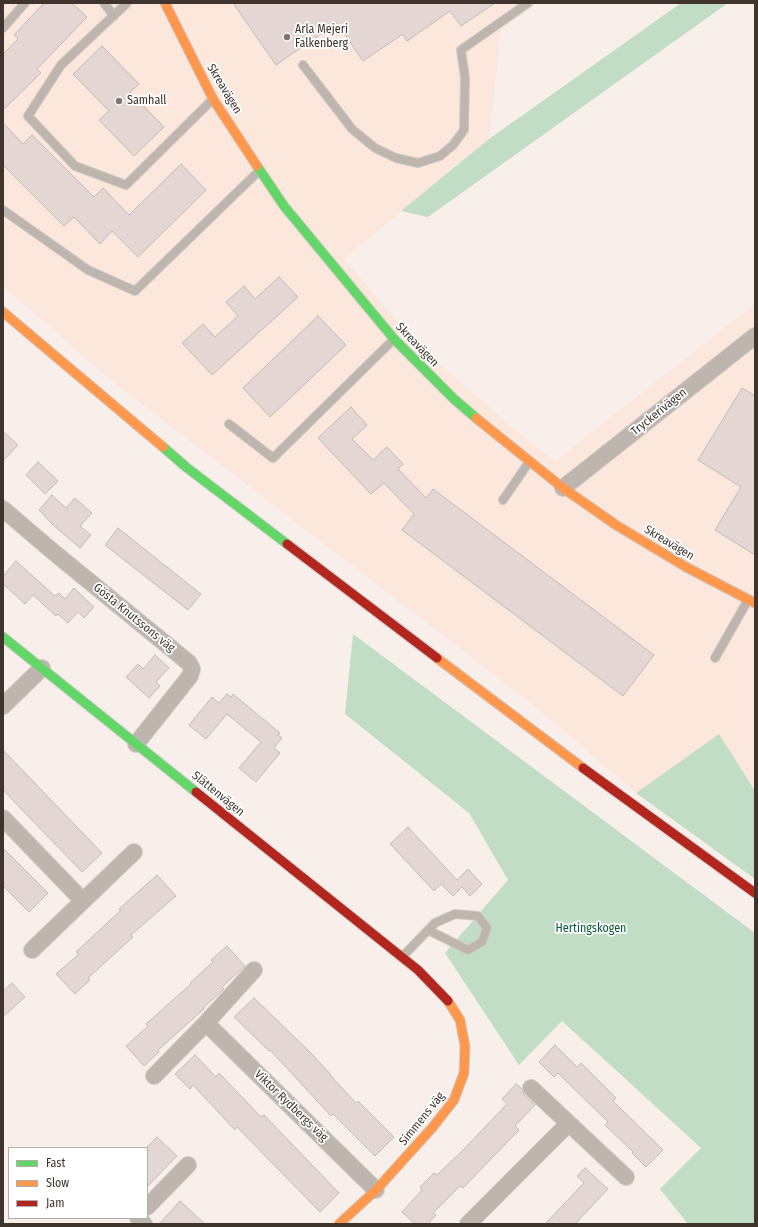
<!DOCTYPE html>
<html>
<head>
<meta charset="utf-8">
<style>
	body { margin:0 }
	#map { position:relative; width:758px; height:1227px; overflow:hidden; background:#f9efea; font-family:"Fira Sans Condensed",sans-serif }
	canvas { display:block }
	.frame { position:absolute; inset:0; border:4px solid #3f352e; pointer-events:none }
	.legend { position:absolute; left:8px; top:1147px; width:140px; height:72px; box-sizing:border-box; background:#fff; border:1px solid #b2aeab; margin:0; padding:5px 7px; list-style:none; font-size:12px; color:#3f352e }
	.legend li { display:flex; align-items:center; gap:8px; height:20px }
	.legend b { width:20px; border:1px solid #b2aeab }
</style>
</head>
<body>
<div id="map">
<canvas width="758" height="1227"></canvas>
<div class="frame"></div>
<ul class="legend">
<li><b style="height:5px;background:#63d668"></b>Fast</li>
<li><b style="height:5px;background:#ff974d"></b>Slow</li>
<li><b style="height:5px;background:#b3261e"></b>Jam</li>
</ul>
</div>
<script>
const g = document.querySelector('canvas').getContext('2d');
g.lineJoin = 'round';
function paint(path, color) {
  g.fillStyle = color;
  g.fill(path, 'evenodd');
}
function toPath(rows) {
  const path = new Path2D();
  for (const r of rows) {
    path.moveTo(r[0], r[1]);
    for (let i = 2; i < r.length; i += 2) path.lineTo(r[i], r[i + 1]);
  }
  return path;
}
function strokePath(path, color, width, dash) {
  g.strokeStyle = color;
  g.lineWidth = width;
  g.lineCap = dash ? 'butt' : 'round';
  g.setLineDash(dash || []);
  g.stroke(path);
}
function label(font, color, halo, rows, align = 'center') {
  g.font = font + ' "Fira Sans Condensed",sans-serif';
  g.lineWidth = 3.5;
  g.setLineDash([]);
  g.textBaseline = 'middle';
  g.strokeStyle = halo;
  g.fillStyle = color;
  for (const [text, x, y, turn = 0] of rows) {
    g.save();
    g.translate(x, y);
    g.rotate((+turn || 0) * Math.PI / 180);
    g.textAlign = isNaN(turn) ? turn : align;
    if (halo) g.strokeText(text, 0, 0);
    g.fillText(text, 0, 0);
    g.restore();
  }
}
paint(toPath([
	[3,3,538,3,501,30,489,139,344,259,420,347,539,450,555,461,755,304,755,791,719,734,636,793,531,703,113,382,3,286]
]), '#fbe7dc');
paint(toPath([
	[681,3,728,3,428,217,401,211,489,139],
	[353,634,755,933,755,1224,688,1224,660,1189,701,1148,562,1021,519,1065,445,953,508,880,469,813,345,714],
	[719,734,755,791,755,879,636,793]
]), '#c1ddc6');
const building = toPath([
	[44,3,72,3,87,17,37,69,41,73,3,110,3,54,18,39,14,35,44,3],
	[233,3,495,3,461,26,450,11,407,41,403,34,363,61,337,23,276,65,233,3],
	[102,46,139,84,130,92,164,127,134,156,99,120,109,111,73,74,102,46],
	[3,123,23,144,32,135,94,197,103,188,129,215,181,164,206,190,138,257,112,231,100,244,74,217,64,226,3,165,3,123],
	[279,277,298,297,212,375,182,343,203,324,215,337,238,316,226,302,244,286,255,299,279,277],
	[318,316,346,345,270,417,243,388,318,316],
	[742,388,755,396,755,555,715,530,741,487,698,460,742,388],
	[351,407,367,425,352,439,373,460,387,447,403,464,398,469,426,498,433,489,654,655,623,696,402,530,414,514,384,483,371,494,318,438,351,407],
	[3,431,18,445,3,461,3,431],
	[38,462,58,481,45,494,26,475,38,462],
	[52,495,66,508,75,498,92,513,80,526,91,535,80,548,52,524,39,510,52,495],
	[118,528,201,594,188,610,105,545,118,528],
	[16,561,55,596,59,593,65,599,74,588,94,607,84,618,78,612,68,623,58,614,56,616,33,595,25,604,3,584,3,576,16,561],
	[155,655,169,668,156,682,160,686,149,698,126,677,138,664,143,669,155,655],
	[227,694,231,697,233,694,280,733,278,735,282,738,274,748,280,753,256,782,239,768,261,742,227,714,206,739,189,725,212,697,219,703,227,694],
	[3,750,102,853,82,872,3,790,3,750],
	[408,827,457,880,468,869,482,884,470,896,462,887,453,896,441,884,434,891,390,844,408,827],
	[3,848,48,893,29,912,3,886,3,848],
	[157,875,176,896,131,935,133,937,88,978,90,980,75,994,56,974,79,954,76,952,121,910,119,909,157,875],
	[227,946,245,966,222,987,224,989,203,1008,204,1009,158,1050,159,1052,144,1066,126,1046,148,1026,146,1024,191,984,190,983,213,962,211,960,227,946],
	[12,983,25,997,3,1017,3,991,12,983],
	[254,998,311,1053,331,1075,330,1075,356,1103,358,1101,394,1137,375,1156,333,1114,331,1116,270,1050,269,1051,234,1017,254,998],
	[555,1045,577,1067,581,1063,616,1098,613,1101,663,1150,646,1167,632,1153,633,1152,605,1125,608,1122,558,1073,554,1077,539,1062,555,1045],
	[195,1055,216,1077,219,1073,261,1117,264,1115,339,1193,320,1212,237,1127,235,1130,193,1085,190,1089,175,1074,195,1055],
	[516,1084,522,1089,524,1095,535,1105,515,1126,519,1130,463,1188,460,1186,433,1213,436,1215,428,1224,415,1224,402,1212,422,1190,420,1187,434,1173,437,1175,465,1148,507,1104,502,1099,516,1084],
	[157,1137,177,1156,147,1187,147,1147,157,1137],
	[585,1168,608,1189,575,1224,545,1224,584,1183,577,1176,585,1168],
	[180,1201,205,1224,159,1224,180,1201]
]);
paint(building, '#e4d6d2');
strokePath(building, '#c5bab7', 1);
const lane = toPath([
	[104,3,114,16],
	[127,3,61,65,28,116,75,166,126,185,212,100],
	[3,28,25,3],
	[303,65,352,129,375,148,396,158,418,163,440,156,453,145,464,130,465,78,461,50,528,3],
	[3,210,88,270,135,291,260,170],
	[229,424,273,458,394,339],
	[503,500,529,462],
	[715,658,748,600],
	[402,957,435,923,455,914,478,916,487,928,482,942,468,950,428,930]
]);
const street = toPath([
	[563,488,755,336],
	[3,509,51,550,189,663,192,669,190,676,136,744],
	[3,706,42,668],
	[3,818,83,901],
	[32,950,134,852],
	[206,1023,376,1190],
	[154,1076,206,1023,254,970],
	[531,1088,626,1177],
	[147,1207,188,1165],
	[138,1218,144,1224],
	[468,1224,568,1124]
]);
const fast = toPath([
	[257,166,284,206,394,339,454,399,476,418],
	[163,447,186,467,287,544],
	[3,637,196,792]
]);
const slow = toPath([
	[165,3,213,99,257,166],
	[3,312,163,447],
	[476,418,563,488,616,525,686,567,755,603],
	[437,658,583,768],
	[339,1224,376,1190,432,1128,454,1100,464,1073,465,1046,460,1020,448,1001]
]);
const jam = toPath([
	[287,544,437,658],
	[583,768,755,893],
	[196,792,418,970,448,1001]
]);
strokePath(lane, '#d2cbc6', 10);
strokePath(street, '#d2cbc6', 18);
strokePath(fast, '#d2cbc6', 11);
strokePath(slow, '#d2cbc6', 11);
strokePath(jam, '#d2cbc6', 11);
strokePath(lane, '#bdb5ae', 8);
strokePath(street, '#bdb5ae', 16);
strokePath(fast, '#63d668', 9);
strokePath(slow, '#ff974d', 9);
strokePath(jam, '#b3261e', 9);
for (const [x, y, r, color] of [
	[287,37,4,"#807670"],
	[119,101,4,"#807670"]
]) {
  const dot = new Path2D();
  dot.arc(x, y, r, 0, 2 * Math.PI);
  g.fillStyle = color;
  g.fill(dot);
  strokePath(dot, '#fff', 1.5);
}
label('12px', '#3f352e', '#fff', [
	["Arla Mejeri",295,30],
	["Falkenberg",295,44],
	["Samhall",127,101]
], 'left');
label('12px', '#3f352e', '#fff', [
	["Skreavägen",224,89,59],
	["Skreavägen",417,345,46],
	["Tryckerivägen",659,412,-39],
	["Skreavägen",669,543,31],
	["Gösta Knutssons väg",134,618,39],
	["Slättenvägen",218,794,39],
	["Viktor Rydbergs väg",291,1106,44],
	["Simmens väg",422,1119,-51]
]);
label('12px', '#075a34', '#fff', [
	["Hertingskogen",591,929]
]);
</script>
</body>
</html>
